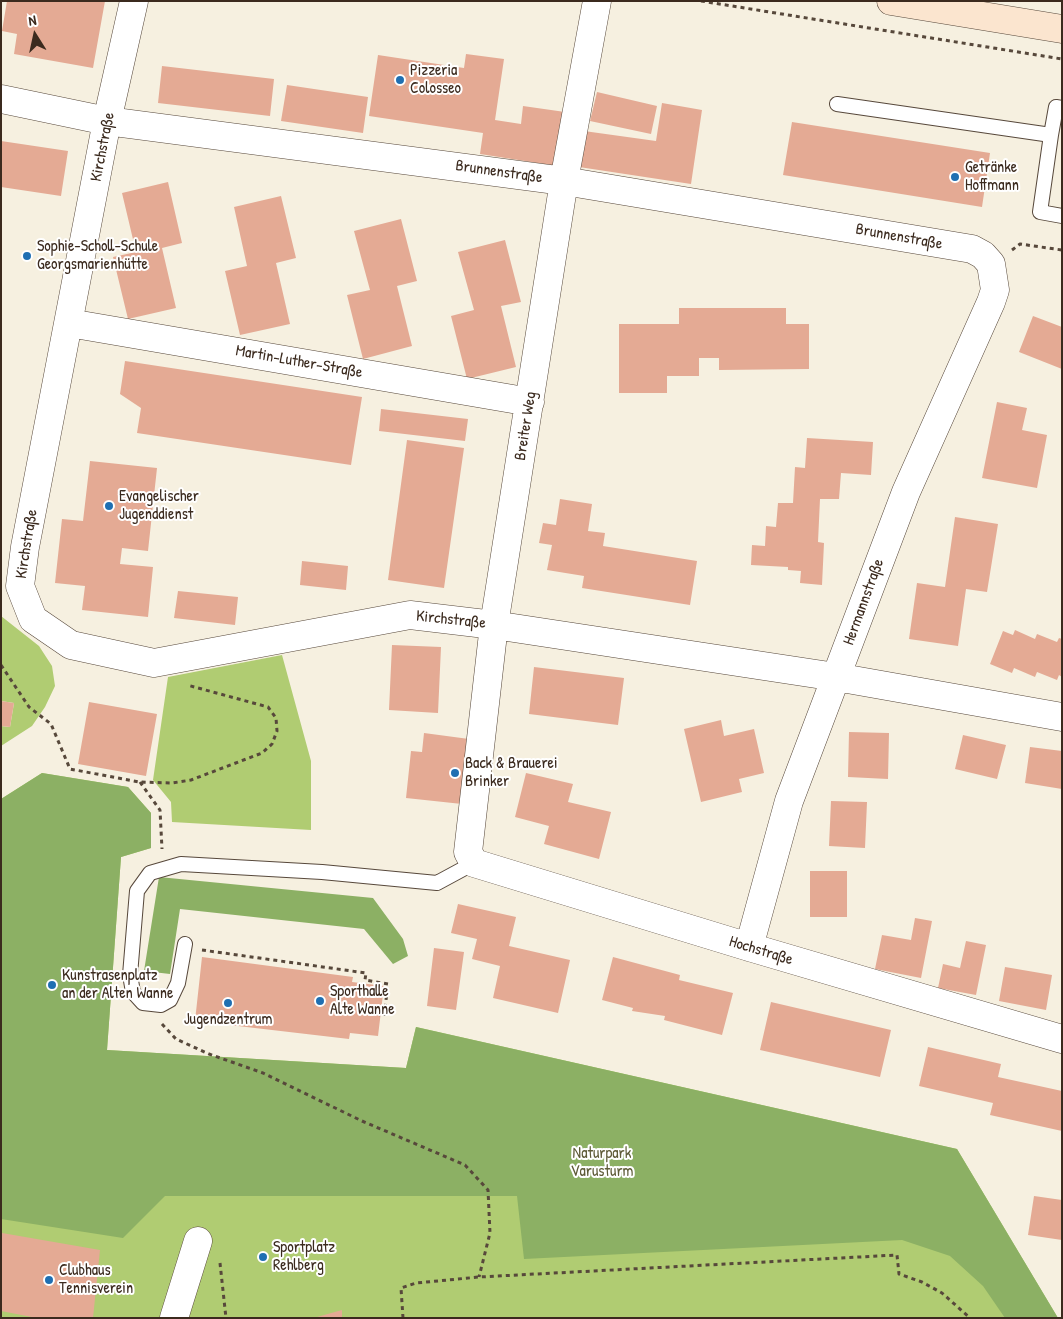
<!DOCTYPE html>
<html>
<head>
<meta charset="utf-8">
<style>
	body { margin:0 }
	#map { position:relative; width:1063px; height:1319px; overflow:hidden; background:#f6f0e0; font-family:"Patrick Hand",sans-serif }
	canvas { display:block }
	.frame { position:absolute; inset:0; border:2px solid #3b2a1e; pointer-events:none }
	.north { position:absolute; left:10px; top:10px; width:50px; height:50px; -webkit-text-stroke:4px #fff; paint-order:stroke; rotate:350deg; font-size:14px; font-weight:700; line-height:20px; text-align:center; color:#3b2a1e }
	.north::after { content:''; display:block; margin:auto; width:18px; height:22px; background:#3b2a1e; clip-path:polygon(50% 0,100% 100%,50% 72%,0 100%) }
</style>
</head>
<body>
<div id="map">
<canvas width="1063" height="1319"></canvas>
<div class="frame"></div>
<div class="north">N</div>
</div>
<script>
const g = document.querySelector('canvas').getContext('2d');
g.lineJoin = 'round';
function paint(path, color) {
  g.fillStyle = color;
  g.fill(path, 'evenodd');
}
function toPath(rows) {
  const path = new Path2D();
  for (const r of rows) {
    path.moveTo(r[0], r[1]);
    for (let i = 2; i < r.length; i += 2) path.lineTo(r[i], r[i + 1]);
  }
  return path;
}
function strokePath(path, color, width, dash) {
  g.strokeStyle = color;
  g.lineWidth = width;
  g.lineCap = dash ? 'butt' : 'round';
  g.setLineDash(dash || []);
  g.stroke(path);
}
function label(font, color, halo, rows, align = 'center') {
  g.font = font + ' "Patrick Hand",sans-serif';
  g.lineWidth = 4;
  g.setLineDash([]);
  g.textBaseline = 'middle';
  g.strokeStyle = halo;
  g.fillStyle = color;
  for (const [text, x, y, turn = 0] of rows) {
    g.save();
    g.translate(x, y);
    g.rotate((+turn || 0) * Math.PI / 180);
    g.textAlign = isNaN(turn) ? turn : align;
    if (halo) g.strokeText(text, 0, 0);
    g.fillText(text, 0, 0);
    g.restore();
  }
}
paint(toPath([
	[1,616,39,646,52,666,55,686,45,707,32,726,1,746,1,726,10,727,14,703,1,701],
	[282,655,311,761,311,830,172,822,171,802,153,780,168,677],
	[42,773,128,787,151,813,151,848,121,857,107,1050,406,1068,416,1027,957,1149,1058,1318,1,1318,1,799]
]), '#b0cc72');
paint(toPath([
	[42,773,128,787,151,813,151,848,121,857,107,1050,406,1068,416,1027,957,1149,1058,1318,1005,1318,983,1286,950,1256,902,1240,524,1259,517,1196,165,1196,123,1238,1,1219,1,799],
	[159,877,373,898,403,939,408,956,393,964,364,929,180,909,170,974,144,971]
]), '#8cb064');
paint(toPath([
	[7,1,105,1,93,68,14,54,17,34,2,31],
	[466,54,504,59,495,120,521,124,523,106,565,112,557,166,480,154,483,133,369,116,378,55,464,68],
	[162,66,274,79,270,116,158,103],
	[287,85,368,97,363,133,281,121],
	[597,92,657,106,651,134,590,121],
	[662,103,702,110,691,184,579,167,584,131,656,141],
	[792,122,990,153,982,207,783,175],
	[1,141,68,151,61,196,1,187],
	[168,182,182,243,162,248,176,308,128,319,113,257,136,252,122,193],
	[281,196,296,258,276,263,290,324,240,335,225,271,247,266,234,207],
	[401,219,417,281,397,286,412,346,363,359,347,295,370,290,354,231],
	[505,240,521,302,501,306,516,367,467,379,451,316,474,310,458,252],
	[679,308,786,308,786,324,809,324,809,369,719,370,719,358,699,358,699,376,667,376,667,393,619,393,619,324,679,324],
	[1033,316,1062,327,1062,369,1019,352],
	[125,361,362,397,351,465,137,433,141,408,120,394],
	[997,402,1027,408,1022,430,1047,435,1037,488,982,478],
	[381,409,468,419,465,441,379,431],
	[807,438,873,442,871,475,841,473,839,499,820,499,818,542,824,543,822,585,800,583,801,571,788,570,788,567,751,565,752,545,765,546,766,526,776,527,778,503,793,503,795,467,805,468],
	[407,440,464,448,444,588,388,580],
	[90,461,157,468,148,551,122,548,120,564,153,567,148,617,82,610,85,586,55,583,62,519,83,521],
	[560,499,592,504,588,531,605,533,603,546,697,561,690,605,582,588,584,576,547,570,552,545,539,543,543,523,556,525],
	[955,517,998,524,987,592,966,589,958,646,909,639,917,583,945,587],
	[302,561,348,566,346,590,300,585],
	[178,591,238,597,235,625,174,618],
	[1015,630,1035,639,1037,634,1057,642,1059,638,1062,639,1062,677,1059,675,1057,680,1037,672,1035,677,1014,668,1012,673,990,664,1003,631,1013,635],
	[392,645,441,647,438,713,389,710],
	[534,667,624,678,618,725,529,714],
	[1,701,14,703,10,727,1,726],
	[89,702,157,714,146,776,78,764],
	[721,720,724,736,754,729,764,773,739,779,742,792,701,802,684,729],
	[849,732,889,733,888,779,848,777],
	[424,733,469,739,462,804,406,798,411,751,422,752],
	[963,735,1006,745,997,779,955,769],
	[1030,747,1062,751,1062,789,1025,783],
	[526,773,573,784,568,802,611,812,599,859,544,844,549,826,515,817],
	[831,801,867,802,865,848,829,846],
	[810,871,847,871,847,917,810,917],
	[458,904,516,917,509,946,570,960,558,1013,493,998,500,966,472,959,477,939,451,933],
	[915,918,932,921,921,978,875,969,882,935,911,940],
	[966,941,986,945,976,995,938,988,943,964,960,968],
	[434,948,464,952,456,1010,427,1006],
	[202,957,353,977,352,982,384,986,378,1036,350,1033,349,1039,195,1021],
	[613,957,680,975,679,980,733,993,722,1035,664,1020,665,1016,632,1011,633,1008,602,1000],
	[1005,967,1052,975,1046,1010,999,1001],
	[771,1002,891,1030,880,1077,760,1050],
	[928,1047,1001,1064,998,1077,1062,1091,1062,1131,990,1115,993,1103,919,1086],
	[1034,1196,1062,1200,1062,1240,1028,1235],
	[2,1233,100,1250,93,1318,37,1318,1,1311],
	[342,1310,342,1318,317,1318,317,1317]
]), '#e4aa94');
const lane = toPath([
	[837,104,1051,135,1056,107,1062,108],
	[1051,135,1040,212,1062,216],
	[185,944,178,983,170,1000,161,1005,143,1003,133,992,130,975,137,891,150,873,181,864,322,872,437,883,474,863]
]);
const street = toPath([
	[134,1,107,121,25,547,20,586,33,619,71,645,154,663,410,615,494,625,836,677,1062,717],
	[597,1,564,181,494,625,468,852,474,863,749,947,1062,1039],
	[1,99,107,121,564,181,972,249,983,255,991,264,995,290,991,302,906,492,789,801,749,947],
	[69,323,530,402],
	[174,1318,198,1241]
]);
const secondary = toPath([
	[891,1,1062,29]
]);
strokePath(lane, '#57483b', 16);
strokePath(street, '#57483b', 29);
strokePath(secondary, '#57483b', 29);
strokePath(toPath([
	[701,1,1062,59],
	[1012,250,1020,244,1062,250],
	[1,665,29,707,51,724,70,769,139,782,172,783,191,780,262,753,272,744,277,731,276,718,268,707,187,685],
	[140,782,160,810,162,849],
	[202,950,366,973,365,980,388,984,384,1016,380,1015],
	[162,1024,176,1039,209,1054,263,1073,362,1121,465,1165,488,1190,490,1233,479,1277],
	[220,1263,226,1318],
	[403,1318,401,1288,416,1283,479,1277,897,1255,899,1274,922,1282,942,1293,970,1318]
]), '#57483b', 3, [4, 4]);
strokePath(lane, '#fff', 14);
strokePath(street, '#fff', 28);
strokePath(secondary, '#fbe5cf', 28);
for (const [x, y, r, color] of [
	[400,80,5,"#1f6fb2"],
	[955,177,5,"#1f6fb2"],
	[27,256,5,"#1f6fb2"],
	[109,506,5,"#1f6fb2"],
	[455,773,5,"#1f6fb2"],
	[52,985,5,"#1f6fb2"],
	[320,1001,5,"#1f6fb2"],
	[228,1003,5,"#1f6fb2"],
	[263,1257,5,"#1f6fb2"],
	[49,1280,5,"#1f6fb2"]
]) {
  const dot = new Path2D();
  dot.arc(x, y, r, 0, 2 * Math.PI);
  g.fillStyle = color;
  g.fill(dot);
  strokePath(dot, '#fff', 2);
}
label('16px', '#3b2a1e', '#fff', [
	["Pizzeria",410,71],
	["Colosseo",410,89],
	["Getränke",965,168],
	["Hoffmann",965,186],
	["Sophie-Scholl-Schule",37,247],
	["Georgsmarienhütte",37,265],
	["Evangelischer",119,497],
	["Jugenddienst",119,515],
	["Back & Brauerei",465,764],
	["Brinker",465,782],
	["Kunstrasenplatz",62,976],
	["an der Alten Wanne",62,994],
	["Sporthalle",330,992],
	["Alte Wanne",330,1010],
	["Jugendzentrum",228,1020,"center"],
	["Sportplatz",273,1248],
	["Rehlberg",273,1266],
	["Clubhaus",59,1271],
	["Tennisverein",59,1289]
], 'left');
label('16px', '#3b2a1e', '#fff', [
	["Kirchstraße",103,147,-79],
	["Brunnenstraße",499,172,8],
	["Brunnenstraße",899,237,10],
	["Martin-Luther-Straße",299,362,10],
	["Breiter Weg",526,426,-81],
	["Kirchstraße",27,544,-81],
	["Hermannstraße",864,602,-70],
	["Kirchstraße",451,620,6],
	["Hochstraße",761,951,17]
]);
label('16px', '#5e5b37', '#fff', [
	["Naturpark",602,1154],
	["Varusturm",602,1172]
]);
</script>
</body>
</html>
